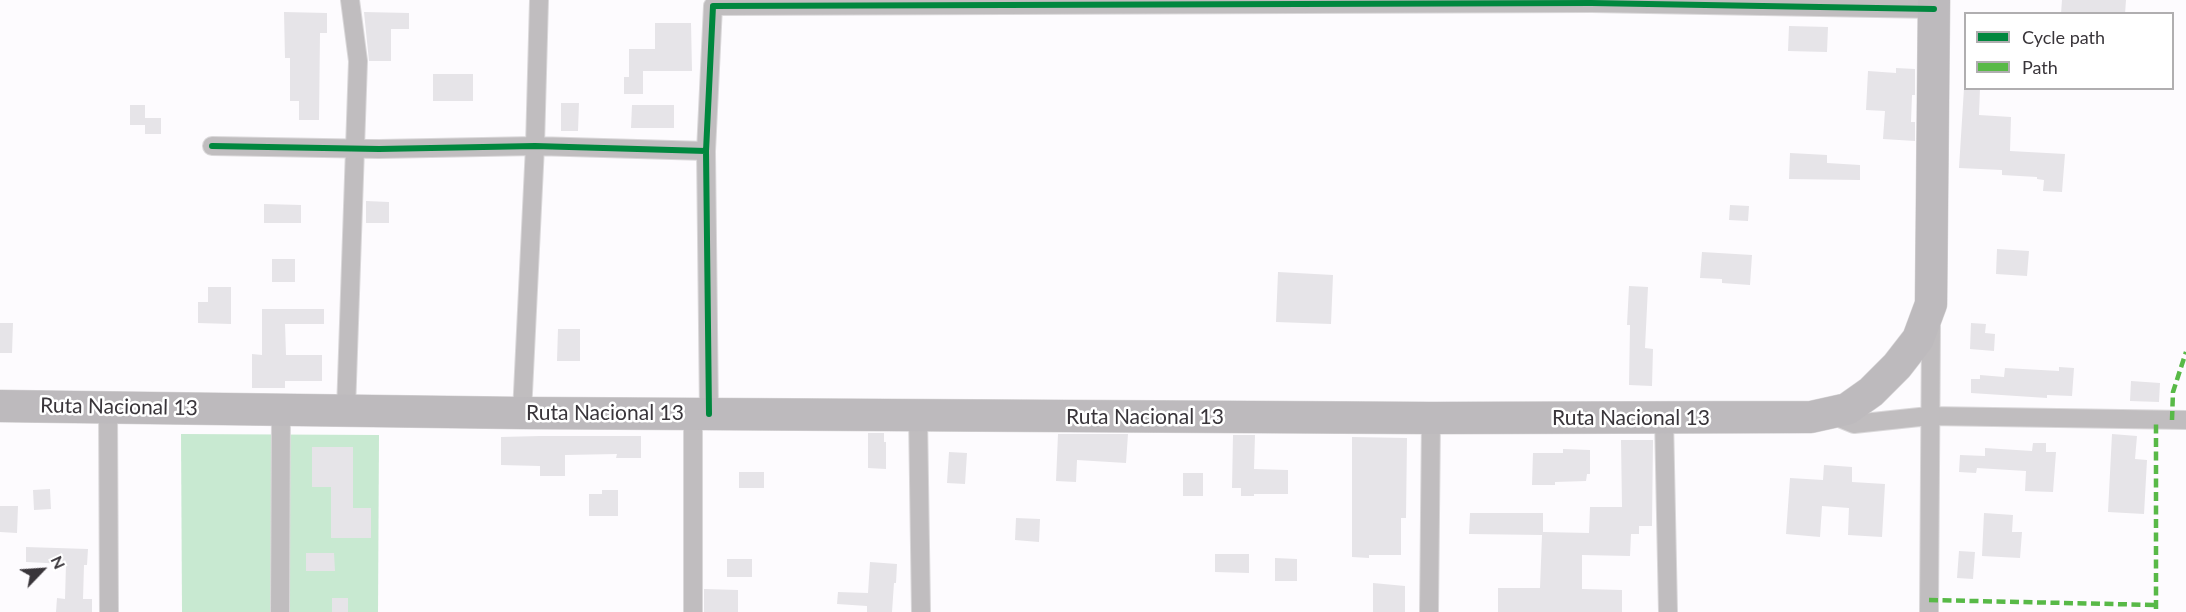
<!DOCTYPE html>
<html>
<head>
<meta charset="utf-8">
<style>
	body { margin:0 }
	#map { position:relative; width:2186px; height:612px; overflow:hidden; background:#fdfbfe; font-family:Lato,sans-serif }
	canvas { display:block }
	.legend { position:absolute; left:1964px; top:12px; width:210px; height:78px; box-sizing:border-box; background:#fff; border:2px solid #b0aeb0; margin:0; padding:8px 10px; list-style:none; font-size:18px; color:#39353a }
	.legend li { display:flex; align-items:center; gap:12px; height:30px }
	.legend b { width:30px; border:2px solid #b0aeb0 }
	.north { position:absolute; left:12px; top:540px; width:60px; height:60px; -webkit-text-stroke:4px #fff; paint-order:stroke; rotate:65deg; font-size:16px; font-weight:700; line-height:24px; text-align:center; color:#39353a }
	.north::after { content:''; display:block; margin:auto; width:21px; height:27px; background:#39353a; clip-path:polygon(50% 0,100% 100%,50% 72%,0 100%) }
</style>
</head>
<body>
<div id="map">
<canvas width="2186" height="612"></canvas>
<ul class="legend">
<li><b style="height:8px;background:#00873e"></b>Cycle path</li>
<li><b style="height:8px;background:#58b947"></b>Path</li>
</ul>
<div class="north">N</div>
</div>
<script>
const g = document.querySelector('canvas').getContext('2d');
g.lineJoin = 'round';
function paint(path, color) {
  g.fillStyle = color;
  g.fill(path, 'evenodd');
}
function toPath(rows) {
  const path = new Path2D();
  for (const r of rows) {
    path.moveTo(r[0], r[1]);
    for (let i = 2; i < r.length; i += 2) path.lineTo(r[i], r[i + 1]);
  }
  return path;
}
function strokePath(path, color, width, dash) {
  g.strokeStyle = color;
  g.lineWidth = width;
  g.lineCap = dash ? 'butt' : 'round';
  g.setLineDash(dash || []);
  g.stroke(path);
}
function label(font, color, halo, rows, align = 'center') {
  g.font = font + ' Lato,sans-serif';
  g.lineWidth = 5;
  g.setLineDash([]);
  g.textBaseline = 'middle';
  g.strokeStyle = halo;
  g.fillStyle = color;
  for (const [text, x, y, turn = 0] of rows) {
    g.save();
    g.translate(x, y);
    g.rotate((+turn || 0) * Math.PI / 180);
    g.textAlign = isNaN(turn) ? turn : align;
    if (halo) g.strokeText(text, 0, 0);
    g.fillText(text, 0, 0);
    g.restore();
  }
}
paint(toPath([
	[181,434,379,435,378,612,182,612]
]), '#c8e9d1');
paint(toPath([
	[2062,0,2126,0,2125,14,2061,14],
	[284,12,327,13,327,33,320,33,319,120,299,120,299,101,290,101,290,58,285,58],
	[364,12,409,13,409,29,391,29,391,61,369,61],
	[655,23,691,23,692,71,643,71,643,94,624,94,624,77,629,77,629,49,655,49],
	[1789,26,1828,27,1827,52,1788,51],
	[1896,68,1915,69,1915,95,1912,95,1911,122,1915,122,1915,141,1883,139,1885,111,1866,110,1868,71,1896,73],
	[433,74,473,74,473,101,433,101],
	[1964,88,1980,88,1979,115,2011,117,2010,151,2065,154,2062,192,2043,191,2044,180,2037,179,2037,177,2002,175,2002,170,1959,168],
	[561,103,579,103,578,131,561,131],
	[130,105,145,105,145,118,161,118,161,134,145,134,145,125,130,125],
	[632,105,674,105,674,128,631,128],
	[1790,153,1827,155,1827,163,1860,165,1860,180,1789,179],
	[366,201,389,202,389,223,366,223],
	[264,204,301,205,301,223,264,223],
	[1730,205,1749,206,1748,221,1729,220],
	[1997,249,2029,251,2027,276,1996,274],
	[1702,252,1752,255,1750,285,1722,283,1722,279,1700,278],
	[272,259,295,259,295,282,272,282],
	[1278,272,1333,275,1331,324,1276,322],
	[1629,286,1648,287,1645,348,1653,349,1652,386,1629,385,1630,325,1627,325],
	[208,287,231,287,231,324,198,323,198,302,208,302],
	[262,309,324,309,324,324,285,324,286,355,322,355,322,381,285,381,285,388,252,388,252,354,262,355],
	[0,323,13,323,12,353,0,353],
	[1971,323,1986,324,1985,333,1995,334,1994,351,1970,349],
	[558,329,580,329,580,361,557,361],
	[2059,367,2074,368,2072,396,2047,395,2047,398,1971,393,1971,379,1980,379,1980,375,2004,377,2005,368,2059,371],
	[2131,381,2160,383,2159,402,2130,401],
	[868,433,884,433,884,442,886,442,886,469,868,468],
	[1058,434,1128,434,1126,463,1077,460,1076,482,1056,481],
	[2112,434,2137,436,2135,459,2147,460,2144,514,2108,512],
	[1233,435,1255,435,1254,469,1288,470,1288,494,1254,494,1254,496,1241,496,1241,488,1232,488],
	[540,436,641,436,641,458,616,458,617,454,565,455,565,476,540,476,540,466,501,465,501,437],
	[1352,437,1407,438,1406,518,1401,518,1401,555,1369,555,1369,558,1352,557],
	[1621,440,1653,440,1652,526,1639,526,1639,534,1631,534,1630,556,1582,555,1582,589,1622,590,1622,612,1498,612,1498,588,1540,588,1542,535,1469,534,1470,513,1543,513,1543,532,1589,533,1590,507,1622,507],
	[2033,443,2046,443,2046,452,2056,452,2053,492,2025,491,2026,471,1977,468,1976,473,1959,472,1960,455,1985,456,1985,448,2032,451],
	[312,447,353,447,353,508,371,508,371,538,331,538,331,487,312,487],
	[1563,449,1590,450,1590,474,1587,474,1586,481,1555,482,1555,485,1532,485,1533,453,1563,453],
	[949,452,967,453,965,484,947,483],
	[1824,465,1852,467,1852,482,1885,484,1882,537,1848,535,1849,508,1822,506,1820,537,1786,534,1790,478,1823,480],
	[739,472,764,472,764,488,739,488],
	[1183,473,1203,473,1203,496,1183,496],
	[50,489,51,509,34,510,33,490],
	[602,490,618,490,618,516,589,516,589,494,602,494],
	[0,506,18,506,17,533,0,532],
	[1984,513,2013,515,2012,532,2022,532,2020,558,1982,556],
	[1016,518,1040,519,1039,542,1015,540],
	[26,547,88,549,87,565,84,565,83,599,92,599,92,612,56,612,57,598,65,599,66,564,26,562],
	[1959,551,1975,552,1973,579,1957,578],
	[306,553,334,553,335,571,306,571],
	[1215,554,1249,554,1249,573,1215,572],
	[1275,558,1297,559,1297,581,1275,581],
	[727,559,752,559,752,577,727,577],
	[870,562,897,564,896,583,894,583,892,612,867,612,867,606,837,604,838,592,868,593],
	[1373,583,1405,586,1405,612,1373,612],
	[704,589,738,590,738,612,704,612],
	[332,598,348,598,348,612,332,612]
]), '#e6e4e8');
const street = toPath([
	[212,146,379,149,535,146,706,151],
	[108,407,109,612],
	[346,410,358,61,350,0],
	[522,413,535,146,539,0],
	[693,414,693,612],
	[709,414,706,151,713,6,1591,3,1934,9],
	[918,415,921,612],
	[1832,415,1854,424,1929,416,2186,420],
	[1664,418,1668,612],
	[280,612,281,410],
	[1429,612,1431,418],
	[1929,612,1931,326]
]);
const highway = toPath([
	[0,406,522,413,1431,418,1811,417,1847,409,1871,392,1897,366,1918,339,1931,304,1934,0]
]);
strokePath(street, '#dad8da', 20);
strokePath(highway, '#dad8da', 33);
strokePath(street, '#c0bdbf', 18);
strokePath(highway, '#bdbabd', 32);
strokePath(toPath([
	[2172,420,2173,392,2186,352],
	[1929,600,2156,605],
	[2156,609,2156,420]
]), '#58b947', 4.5, [9, 4.5]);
strokePath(toPath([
	[212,146,379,149,535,146,706,151],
	[709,414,706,151,713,6,1591,3,1934,9]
]), '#00873e', 6);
label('21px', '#39353a', '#fff', [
	["Ruta Nacional 13",119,407,1],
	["Ruta Nacional 13",605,413],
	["Ruta Nacional 13",1145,417],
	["Ruta Nacional 13",1631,418]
]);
</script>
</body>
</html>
